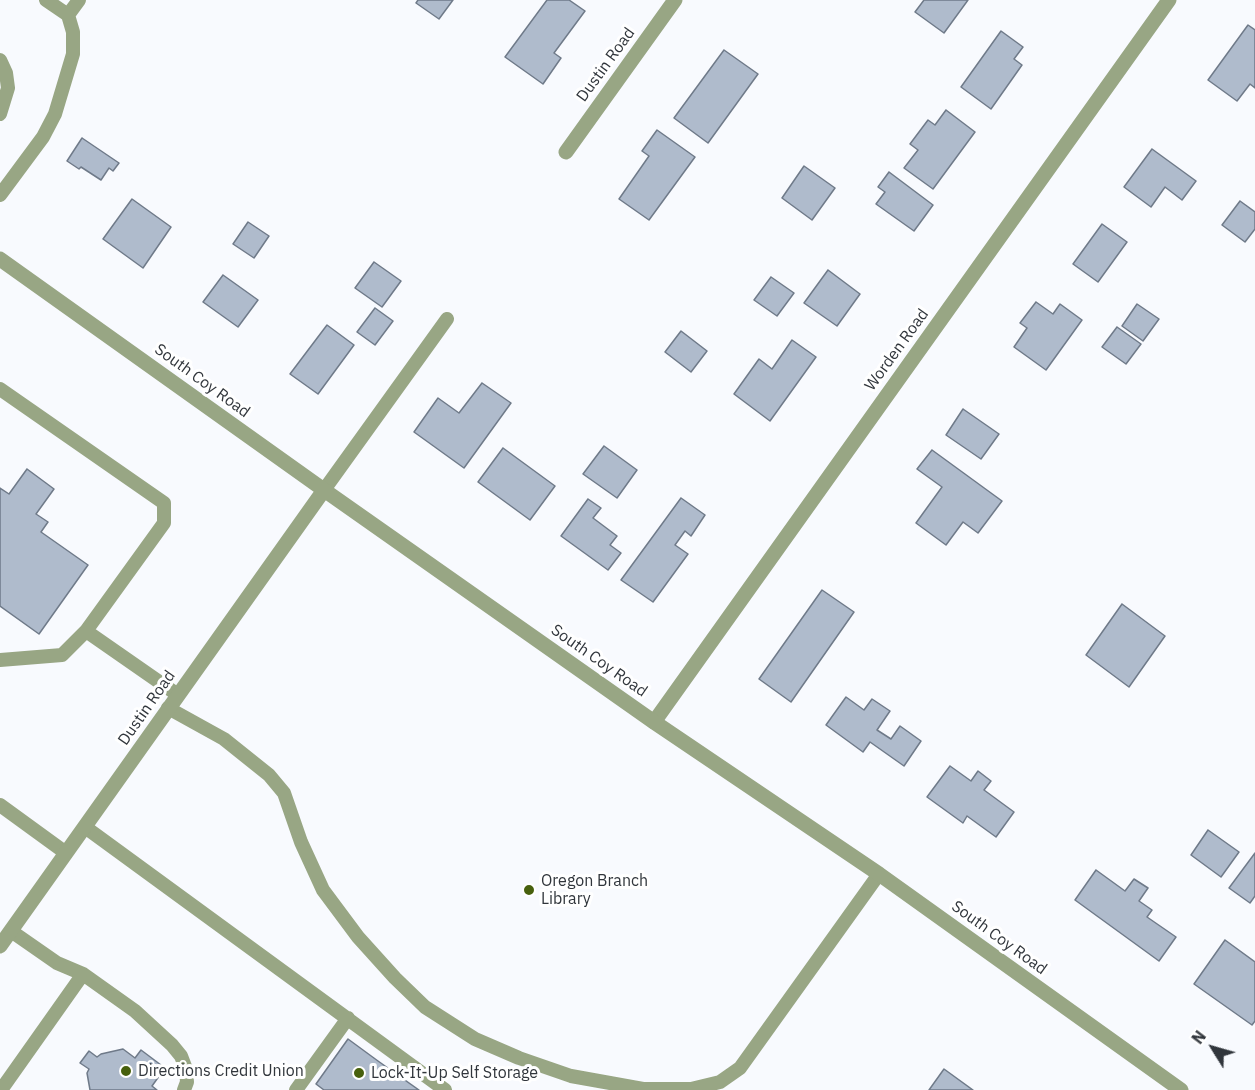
<!DOCTYPE html>
<html>
<head>
<meta charset="utf-8">
<style>
	body { margin:0 }
	#map { position:relative; width:1255px; height:1090px; overflow:hidden; background:#f8fafe; font-family:"IBM Plex Sans",sans-serif }
	canvas { display:block }
	.north { position:absolute; left:1183px; top:1018px; width:60px; height:60px; -webkit-text-stroke:4px #fff; paint-order:stroke; rotate:307deg; font-size:16px; font-weight:700; line-height:24px; text-align:center; color:#31363c }
	.north::after { content:''; display:block; margin:auto; width:21px; height:27px; background:#31363c; clip-path:polygon(50% 0,100% 100%,50% 72%,0 100%) }
</style>
</head>
<body>
<div id="map">
<canvas width="1255" height="1090"></canvas>
<div class="north">N</div>
</div>
<script>
const g = document.querySelector('canvas').getContext('2d');
g.lineJoin = 'round';
function paint(path, color) {
  g.fillStyle = color;
  g.fill(path, 'evenodd');
}
function toPath(rows) {
  const path = new Path2D();
  for (const r of rows) {
    path.moveTo(r[0], r[1]);
    for (let i = 2; i < r.length; i += 2) path.lineTo(r[i], r[i + 1]);
  }
  return path;
}
function strokePath(path, color, width, dash) {
  g.strokeStyle = color;
  g.lineWidth = width;
  g.lineCap = dash ? 'butt' : 'round';
  g.setLineDash(dash || []);
  g.stroke(path);
}
function label(font, color, halo, rows, align = 'center') {
  g.font = font + ' "IBM Plex Sans",sans-serif';
  g.lineWidth = 6;
  g.setLineDash([]);
  g.textBaseline = 'middle';
  g.strokeStyle = halo;
  g.fillStyle = color;
  for (const [text, x, y, turn = 0] of rows) {
    g.save();
    g.translate(x, y);
    g.rotate((+turn || 0) * Math.PI / 180);
    g.textAlign = isNaN(turn) ? turn : align;
    if (halo) g.strokeText(text, 0, 0);
    g.fillText(text, 0, 0);
    g.restore();
  }
}
const building = toPath([
	[418,0,453,0,439,19,416,3,418,0],
	[547,0,569,0,585,11,554,53,561,58,543,84,505,57,547,0],
	[924,0,968,0,944,33,915,12,924,0],
	[1248,25,1255,30,1255,88,1250,84,1237,101,1208,80,1248,25],
	[1001,31,1023,47,1014,59,1022,65,991,109,961,87,1001,31],
	[724,50,758,74,708,143,674,118,724,50],
	[946,110,975,132,933,189,904,168,918,150,910,144,928,120,935,125,946,110],
	[657,130,695,157,649,220,619,199,649,156,642,151,657,130],
	[82,138,119,163,113,171,109,168,101,180,81,167,79,169,67,161,82,138],
	[1152,149,1196,181,1182,200,1165,187,1151,207,1124,187,1152,149],
	[804,166,835,188,812,220,782,198,804,166],
	[889,172,933,205,914,231,876,204,885,192,878,187,889,172],
	[132,199,171,227,143,268,103,239,132,199],
	[1240,201,1255,212,1255,229,1245,242,1222,225,1240,201],
	[248,222,269,236,254,258,233,244,248,222],
	[1102,224,1127,242,1098,282,1073,264,1102,224],
	[374,262,401,281,382,307,355,288,374,262],
	[828,270,860,294,837,326,804,303,828,270],
	[223,275,258,300,238,327,203,302,223,275],
	[771,277,794,293,777,316,754,300,771,277],
	[1036,302,1053,314,1060,304,1082,320,1046,370,1014,347,1027,328,1020,323,1036,302],
	[1137,304,1159,319,1143,341,1122,326,1137,304],
	[375,308,393,321,375,345,357,332,375,308],
	[327,325,354,345,318,394,290,374,327,325],
	[1117,327,1141,344,1126,364,1102,347,1117,327],
	[681,331,707,351,691,372,665,352,681,331],
	[792,340,816,357,770,421,734,394,759,359,772,369,792,340],
	[482,383,511,403,464,468,414,432,438,398,459,413,482,383],
	[963,409,999,434,981,459,946,435,963,409],
	[604,446,637,470,617,498,583,474,604,446],
	[503,448,555,486,530,520,478,482,503,448],
	[932,450,1002,501,978,533,963,522,946,545,916,523,942,487,917,469,932,450],
	[27,469,54,489,36,514,48,522,41,532,88,565,39,634,0,606,0,488,9,494,27,469],
	[681,498,705,515,691,536,685,531,675,545,688,554,653,602,621,580,681,498],
	[588,499,601,508,593,518,617,536,610,545,621,553,608,570,561,536,588,499],
	[822,590,854,612,791,702,759,679,822,590],
	[1122,604,1165,636,1129,687,1086,655,1122,604],
	[846,697,864,710,872,699,890,711,877,730,891,739,900,726,921,741,904,766,870,742,863,752,826,725,846,697],
	[950,766,971,781,978,771,991,781,984,790,1014,812,996,837,967,816,963,823,927,797,950,766],
	[1208,830,1239,852,1221,877,1191,855,1208,830],
	[1255,853,1255,896,1250,903,1229,888,1255,853],
	[1096,870,1125,891,1134,879,1148,888,1139,901,1152,910,1147,917,1176,937,1159,961,1075,900,1096,870],
	[1225,940,1255,962,1255,1021,1252,1025,1194,984,1225,940],
	[348,1039,378,1061,419,1090,324,1090,316,1084,348,1039],
	[123,1049,135,1058,141,1050,165,1068,152,1086,157,1090,90,1090,87,1073,89,1069,80,1063,89,1051,97,1057,101,1054,123,1049],
	[944,1069,973,1090,929,1090,944,1069]
]);
paint(building, '#afbbcc');
strokePath(building, '#6f7a89', 1.5);
strokePath(toPath([
	[68,15,79,0],
	[0,60,6,73,8,88,0,114],
	[0,195,43,137,55,114,73,54,73,32,68,15,46,0],
	[0,389,164,503,164,523,86,631],
	[324,490,447,319],
	[0,660,62,655,86,631,178,695],
	[168,708,224,739,269,775,284,793,301,842,323,890,358,937,395,978,425,1007,475,1039,519,1058,571,1076,643,1089,691,1089,720,1082,740,1068,879,874],
	[0,805,66,853],
	[85,827,445,1090],
	[83,974,135,1011,172,1045,181,1056,186,1069,187,1082,184,1090],
	[1,1090,83,974,57,963,11,931],
	[296,1090,348,1018]
]), '#98a684', 14);
strokePath(toPath([
	[566,152,675,0],
	[654,722,1169,0]
]), '#98a684', 15);
strokePath(toPath([
	[0,259,324,490,654,722,879,874,1181,1090],
	[0,946,324,490]
]), '#98a684', 15);
for (const [x, y, r, color] of [
	[529,890,6,"#47600d"],
	[126,1071,6,"#47600d"],
	[359,1073,6,"#47600d"]
]) {
  const dot = new Path2D();
  dot.arc(x, y, r, 0, 2 * Math.PI);
  g.fillStyle = color;
  g.fill(dot);
  strokePath(dot, '#fff', 2);
}
label('16px', '#31363c', '#fff', [
	["Dustin Road",606,65,-54],
	["Worden Road",897,350,-54],
	["South Coy Road",202,381,36],
	["South Coy Road",599,661,35],
	["Dustin Road",147,708,-55],
	["South Coy Road",999,938,36]
]);
label('16px', '#31363c', '#fff', [
	["Oregon Branch",541,881],
	["Library",541,899],
	["Directions Credit Union",138,1071],
	["Lock-It-Up Self Storage",371,1073]
], 'left');
</script>
</body>
</html>
